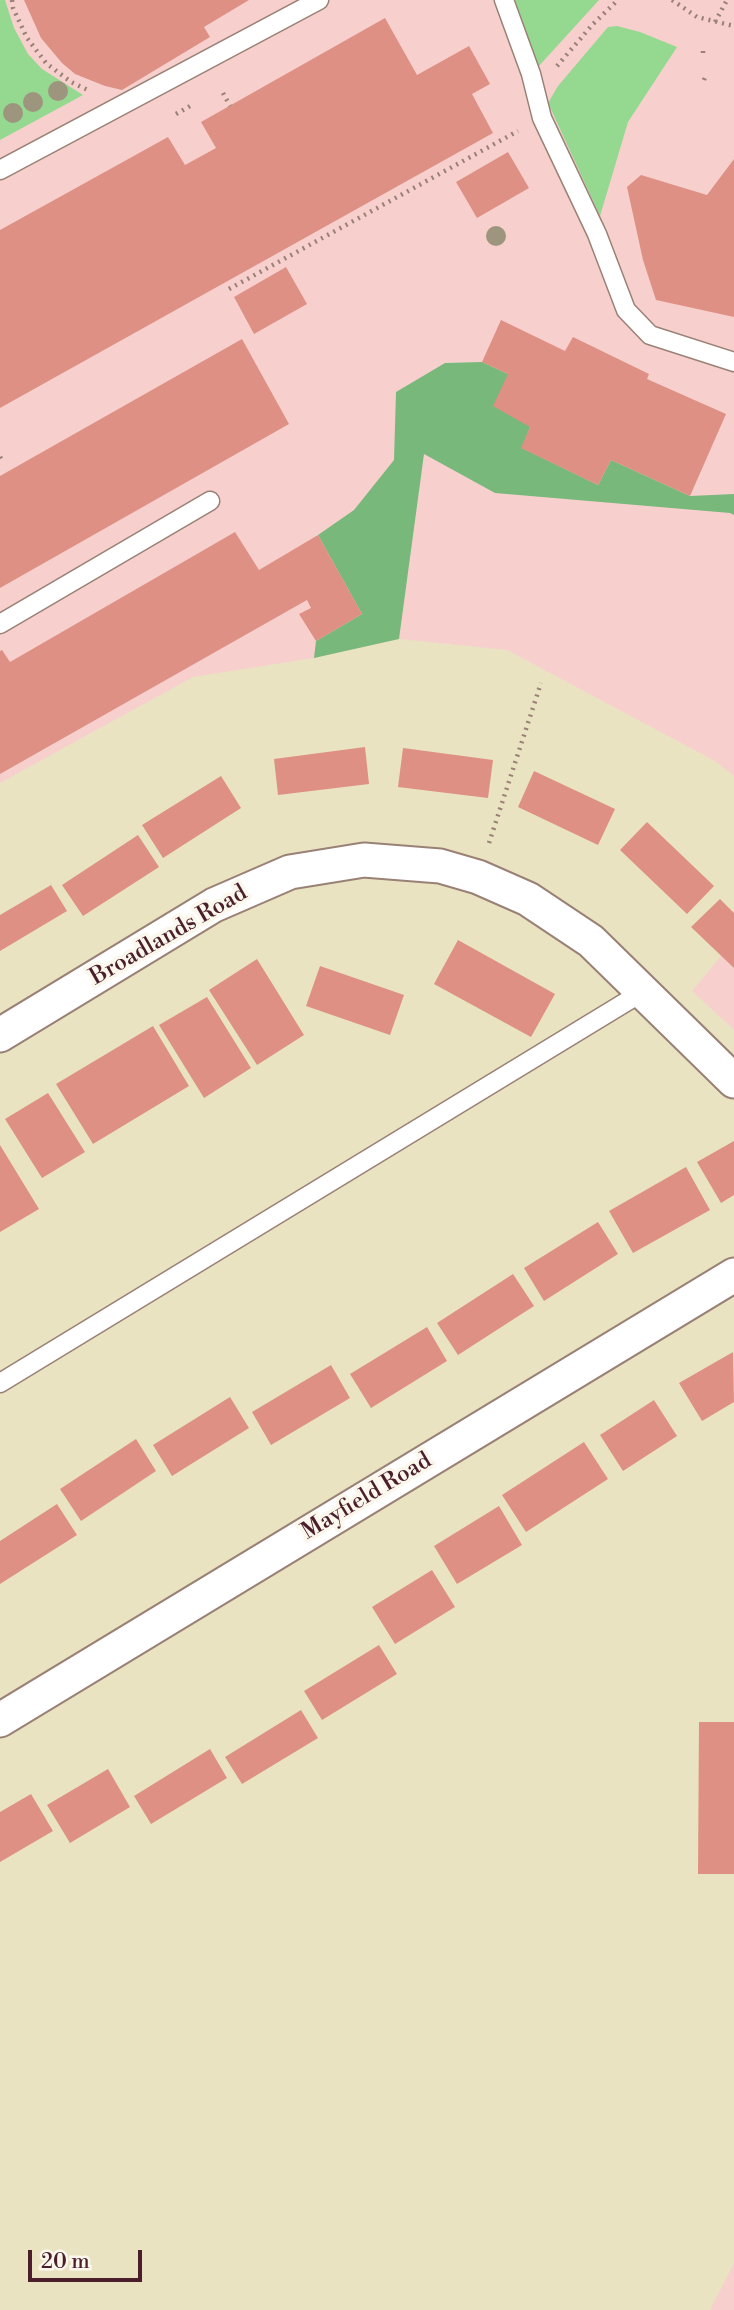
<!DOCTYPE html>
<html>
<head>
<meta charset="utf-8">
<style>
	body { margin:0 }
	#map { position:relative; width:734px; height:2310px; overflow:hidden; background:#e9e3c2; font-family:"Libre Bodoni",serif }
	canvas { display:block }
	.scale { position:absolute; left:28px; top:2250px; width:114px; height:32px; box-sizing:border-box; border:4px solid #4a1f2b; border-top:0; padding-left:9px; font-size:21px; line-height:24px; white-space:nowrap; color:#4a1f2b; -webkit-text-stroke:5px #fbf7ec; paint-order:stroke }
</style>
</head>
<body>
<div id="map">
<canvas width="734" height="2310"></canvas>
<div class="scale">20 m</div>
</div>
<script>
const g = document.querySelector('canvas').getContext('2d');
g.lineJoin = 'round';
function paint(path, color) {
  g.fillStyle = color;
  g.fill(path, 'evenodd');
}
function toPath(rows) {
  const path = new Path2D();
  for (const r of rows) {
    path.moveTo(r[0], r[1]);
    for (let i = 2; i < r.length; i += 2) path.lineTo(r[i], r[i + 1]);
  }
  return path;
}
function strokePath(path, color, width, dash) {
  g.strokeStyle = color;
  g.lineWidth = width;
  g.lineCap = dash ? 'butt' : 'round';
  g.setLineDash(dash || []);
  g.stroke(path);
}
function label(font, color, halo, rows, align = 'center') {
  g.font = font + ' "Libre Bodoni",serif';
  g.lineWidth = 7;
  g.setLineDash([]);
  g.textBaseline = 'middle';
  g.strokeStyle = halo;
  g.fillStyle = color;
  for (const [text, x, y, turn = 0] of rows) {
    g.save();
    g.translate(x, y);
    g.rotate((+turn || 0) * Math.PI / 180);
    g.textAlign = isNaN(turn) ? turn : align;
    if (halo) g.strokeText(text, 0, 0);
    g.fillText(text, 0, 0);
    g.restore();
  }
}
paint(toPath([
	[0,0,734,0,734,776,715,761,507,650,399,639,314,658,193,677,0,783],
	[734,940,734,1030,692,991],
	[734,2263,734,2310,710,2310]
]), '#f7d0ce');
paint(toPath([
	[0,0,5,0,14,28,28,54,42,69,83,95,0,140],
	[515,0,599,0,538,67],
	[617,26,640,32,677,47,628,122,600,216,548,103,558,86,608,27]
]), '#95d890');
paint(toPath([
	[482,362,508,374,530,427,522,448,598,485,611,460,690,496,734,494,734,515,730,513,495,493,424,454,399,639,314,658,316,641,362,614,318,535,354,510,394,460,396,392,445,363]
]), '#78b87a');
paint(toPath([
	[24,0,249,0,204,27,210,37,122,90,105,86,75,74,62,63,41,38],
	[385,18,417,75,469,46,490,84,472,94,493,133,0,408,0,230,168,137,185,165,216,148,201,122],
	[508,152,529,188,477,218,456,182],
	[734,159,734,317,656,300,643,260,627,187,641,175,707,195],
	[286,267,307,304,254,334,234,297],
	[501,320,565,351,573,337,649,374,647,379,726,414,690,496,611,460,598,485,521,448,530,427,493,406,508,374,482,362],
	[242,339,289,424,0,588,0,476],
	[235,532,259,570,318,535,362,614,316,641,299,614,311,608,307,600,0,774,0,651,2,650,10,662],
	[365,747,369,784,278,795,274,759],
	[403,748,493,760,488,798,398,787],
	[534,771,615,809,598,845,518,807],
	[221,776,241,808,163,858,142,825],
	[647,822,714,886,687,914,620,850],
	[138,835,159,867,83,916,62,885],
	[51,885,67,911,0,951,0,915],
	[720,899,734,913,734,968,691,927],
	[458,940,555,994,531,1037,434,984],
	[257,959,304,1035,257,1065,209,990],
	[320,966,404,995,390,1035,306,1006],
	[207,997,251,1068,204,1098,159,1025],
	[153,1026,189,1086,93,1144,56,1084],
	[48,1093,85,1152,42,1178,5,1119],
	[734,1141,734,1195,721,1203,697,1162],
	[0,1145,39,1209,0,1232],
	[686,1167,710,1210,633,1253,609,1211],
	[598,1222,618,1254,544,1301,524,1268],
	[513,1274,534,1306,458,1355,437,1323],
	[427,1327,447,1361,371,1408,350,1374],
	[733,1352,734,1402,702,1421,679,1383],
	[331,1365,350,1398,271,1445,252,1412],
	[230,1397,249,1428,172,1476,153,1445],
	[654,1400,677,1436,623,1471,600,1435],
	[136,1439,156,1471,81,1521,60,1489],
	[584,1442,608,1479,526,1532,502,1495],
	[57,1504,77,1535,0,1584,0,1541],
	[499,1506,522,1545,457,1584,434,1546],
	[432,1570,455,1607,395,1644,372,1607],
	[379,1645,397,1674,322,1720,304,1691],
	[301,1710,318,1738,242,1784,225,1757],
	[699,1722,734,1722,734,1874,698,1874],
	[210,1749,227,1778,151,1824,134,1796],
	[108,1769,130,1807,70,1843,47,1805],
	[31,1794,53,1831,0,1862,0,1812]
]), '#de9084');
const lane = toPath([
	[504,0,531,74,542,118,597,234,626,310,650,335,734,362],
	[0,170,319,0],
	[0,624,210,501],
	[0,1383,644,991]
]);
const street = toPath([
	[0,1035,214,905,290,872,364,860,440,866,478,877,528,899,591,941,734,1081],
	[0,1720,734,1275]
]);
strokePath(lane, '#9a8176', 21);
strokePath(street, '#9a8176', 37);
strokePath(toPath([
	[12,0,13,8,27,38,46,63,71,82,90,91],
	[672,0,697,17,734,26],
	[715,22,727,0],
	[703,51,703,55],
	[557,66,593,24,618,0],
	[704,80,706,75],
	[223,93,230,106],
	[176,114,192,105],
	[229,289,518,131],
	[0,457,3,462],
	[489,843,541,683]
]), '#9a8176', 4.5, [2, 5]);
strokePath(lane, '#fff', 18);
strokePath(street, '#fff', 33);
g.fillStyle = '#9e957f';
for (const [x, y] of [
	[58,91],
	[33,102],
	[13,113],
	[496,236]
]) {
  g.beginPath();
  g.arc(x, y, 10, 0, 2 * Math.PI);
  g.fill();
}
label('23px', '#4a1f2b', '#fbf7ec', [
	["Broadlands Road",169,936,-30],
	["Mayfield Road",367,1497,-31]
]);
</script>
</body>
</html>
